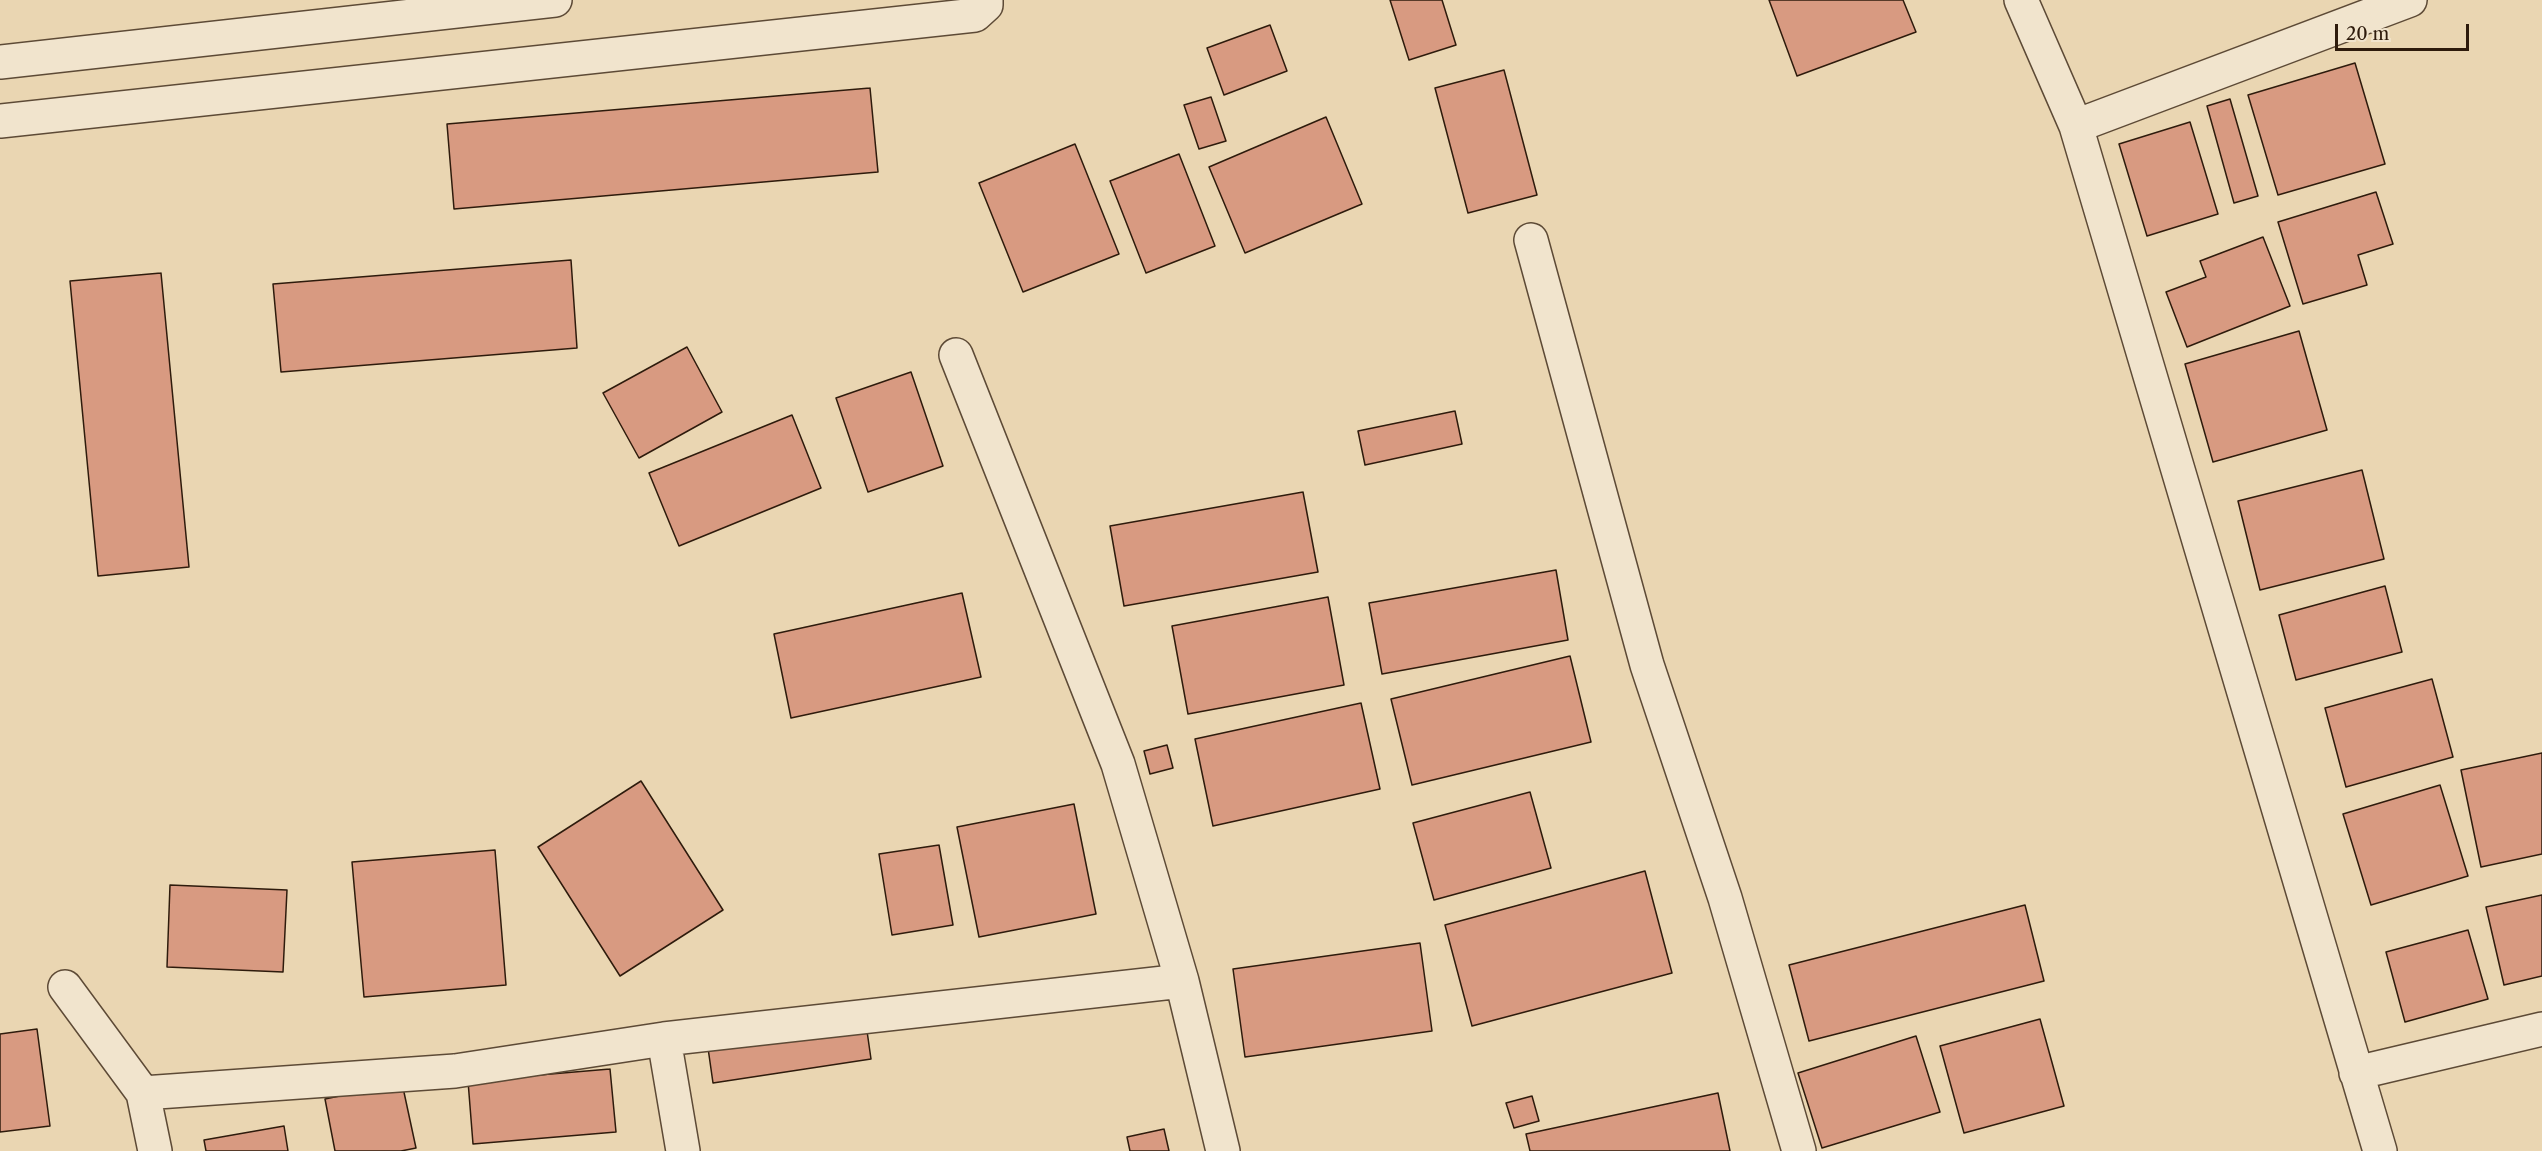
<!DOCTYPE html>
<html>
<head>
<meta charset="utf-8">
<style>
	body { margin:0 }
	#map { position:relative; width:2542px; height:1151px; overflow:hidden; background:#ead6b2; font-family:"Libre Caslon Text",serif }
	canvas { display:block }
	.scale { position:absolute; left:2335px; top:24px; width:134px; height:27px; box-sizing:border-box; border:3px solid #2e1b0c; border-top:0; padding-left:8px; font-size:18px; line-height:21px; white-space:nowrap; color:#2e1b0c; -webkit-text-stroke:4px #f1e4cd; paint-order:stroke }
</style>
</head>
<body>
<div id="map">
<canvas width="2542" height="1151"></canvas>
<div class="scale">20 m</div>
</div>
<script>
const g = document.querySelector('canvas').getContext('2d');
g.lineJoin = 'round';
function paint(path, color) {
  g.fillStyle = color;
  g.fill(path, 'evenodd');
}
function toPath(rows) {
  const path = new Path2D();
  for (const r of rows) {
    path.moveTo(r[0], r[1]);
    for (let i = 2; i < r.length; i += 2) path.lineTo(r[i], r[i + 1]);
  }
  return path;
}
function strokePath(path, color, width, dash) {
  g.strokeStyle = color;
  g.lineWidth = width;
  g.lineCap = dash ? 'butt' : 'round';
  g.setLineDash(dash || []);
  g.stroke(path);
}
const building = toPath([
	[1390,0,1442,0,1456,45,1409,60,1390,0],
	[1769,0,1903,0,1916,32,1797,76,1769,0],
	[1270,25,1287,71,1224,95,1207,48,1270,25],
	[2355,63,2385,164,2278,195,2248,95,2355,63],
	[1504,70,1537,195,1468,213,1435,88,1504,70],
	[870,88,878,172,454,209,447,124,870,88],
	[1211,97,1226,141,1199,149,1184,105,1211,97],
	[2230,99,2258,196,2234,203,2207,106,2230,99],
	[1326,117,1362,204,1245,253,1209,167,1326,117],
	[2190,122,2218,214,2147,236,2119,144,2190,122],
	[1075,144,1119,254,1023,292,979,183,1075,144],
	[1179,154,1215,246,1146,273,1110,181,1179,154],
	[2376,192,2393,244,2358,255,2367,285,2303,304,2278,222,2376,192],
	[2263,237,2290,306,2187,347,2166,292,2206,277,2200,261,2263,237],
	[571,260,577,348,281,372,273,284,571,260],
	[161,273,189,567,98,576,70,281,161,273],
	[2299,331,2327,430,2213,462,2185,364,2299,331],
	[687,347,722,412,639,458,603,393,687,347],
	[911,372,943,466,868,492,836,398,911,372],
	[1455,411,1462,444,1365,465,1358,431,1455,411],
	[792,415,821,488,679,546,649,473,792,415],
	[2362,470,2384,559,2260,590,2238,501,2362,470],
	[1303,492,1318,572,1124,606,1110,526,1303,492],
	[1556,570,1568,640,1382,674,1369,603,1556,570],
	[2385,586,2402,652,2296,680,2279,615,2385,586],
	[962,593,981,677,791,718,774,634,962,593],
	[1328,597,1344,685,1188,714,1172,626,1328,597],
	[1570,656,1591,742,1412,785,1391,699,1570,656],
	[2432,679,2453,757,2346,787,2325,708,2432,679],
	[1361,703,1380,789,1213,826,1195,739,1361,703],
	[1167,745,1173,768,1150,774,1144,751,1167,745],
	[2542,753,2542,854,2481,867,2461,770,2542,753],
	[641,781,723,910,620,976,538,847,641,781],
	[2440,785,2468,876,2371,905,2343,814,2440,785],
	[1530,792,1551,868,1434,900,1413,823,1530,792],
	[1074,804,1096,914,979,937,957,827,1074,804],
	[939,845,953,925,892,935,879,854,939,845],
	[495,850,506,985,364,997,352,862,495,850],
	[1645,871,1672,973,1472,1026,1445,925,1645,871],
	[170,885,287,890,283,972,167,967,170,885],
	[2542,895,2542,976,2504,985,2486,907,2542,895],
	[2025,905,2044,981,1809,1041,1789,965,2025,905],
	[2468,930,2488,999,2405,1022,2386,952,2468,930],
	[1420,943,1432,1031,1245,1057,1233,969,1420,943],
	[2040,1019,2064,1106,1964,1133,1940,1046,2040,1019],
	[866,1024,871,1059,713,1083,708,1048,866,1024],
	[37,1029,50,1126,0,1132,0,1034,37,1029],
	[1916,1036,1940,1112,1822,1148,1798,1073,1916,1036],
	[610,1069,616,1132,473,1144,468,1081,610,1069],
	[402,1083,416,1148,401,1151,335,1151,325,1099,402,1083],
	[1718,1093,1730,1151,1530,1151,1526,1134,1718,1093],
	[1532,1096,1539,1121,1514,1128,1506,1103,1532,1096],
	[284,1126,288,1151,206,1151,204,1140,284,1126],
	[1164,1129,1169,1151,1130,1151,1127,1137,1164,1129]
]);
paint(building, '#d89a81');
strokePath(building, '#2e1b0c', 1.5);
const minor = toPath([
	[2021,0,2076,126,2380,1151],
	[0,62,555,0],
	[0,121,975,15,986,5,986,0],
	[2076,126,2410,0],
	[1531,240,1647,665,1725,898,1799,1151],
	[956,355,1118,764,1182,981,1223,1151],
	[65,987,143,1093,155,1151],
	[664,1039,683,1151],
	[2356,1073,2542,1029],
	[143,1093,455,1071,664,1039,1182,981]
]);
strokePath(minor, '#5d4a36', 36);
strokePath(minor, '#f1e4cd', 33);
</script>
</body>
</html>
